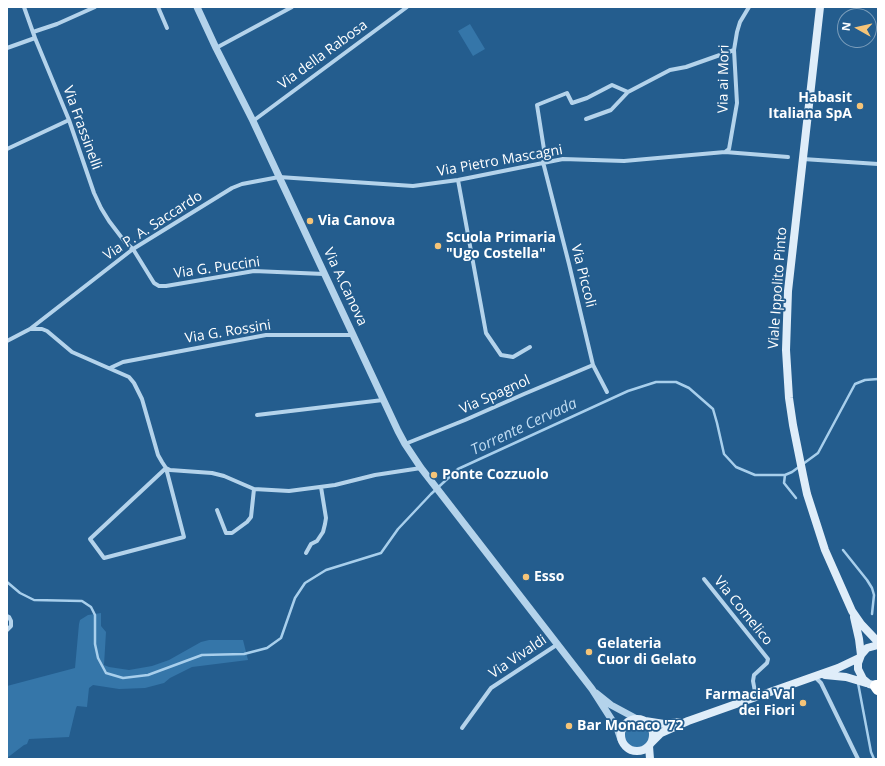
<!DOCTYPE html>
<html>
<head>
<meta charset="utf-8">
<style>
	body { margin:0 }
	#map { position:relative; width:885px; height:766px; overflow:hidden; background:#245d8e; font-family:"Open Sans",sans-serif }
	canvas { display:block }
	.frame { position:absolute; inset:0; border:8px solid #fff; pointer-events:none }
	.north { position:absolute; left:837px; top:8px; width:40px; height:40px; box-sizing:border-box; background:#245d8e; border:1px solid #7c9ebb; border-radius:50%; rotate:278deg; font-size:11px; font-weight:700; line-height:16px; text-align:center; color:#fff }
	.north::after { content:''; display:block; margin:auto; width:14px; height:18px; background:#f5c478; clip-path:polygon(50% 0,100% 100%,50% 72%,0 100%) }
</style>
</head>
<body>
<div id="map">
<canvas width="885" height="766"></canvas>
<div class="frame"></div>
<div class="north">N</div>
</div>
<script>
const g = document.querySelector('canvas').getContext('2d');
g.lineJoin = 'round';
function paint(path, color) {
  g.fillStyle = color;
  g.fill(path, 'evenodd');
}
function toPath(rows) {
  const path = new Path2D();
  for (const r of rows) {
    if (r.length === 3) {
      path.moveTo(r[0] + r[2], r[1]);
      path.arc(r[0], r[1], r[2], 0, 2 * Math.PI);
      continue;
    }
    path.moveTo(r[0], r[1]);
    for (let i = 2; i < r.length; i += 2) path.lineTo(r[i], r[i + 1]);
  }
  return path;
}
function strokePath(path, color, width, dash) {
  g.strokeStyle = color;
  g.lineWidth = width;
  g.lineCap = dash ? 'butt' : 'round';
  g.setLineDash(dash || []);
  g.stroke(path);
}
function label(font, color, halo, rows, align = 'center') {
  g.font = font + ' "Open Sans",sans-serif';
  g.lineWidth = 3.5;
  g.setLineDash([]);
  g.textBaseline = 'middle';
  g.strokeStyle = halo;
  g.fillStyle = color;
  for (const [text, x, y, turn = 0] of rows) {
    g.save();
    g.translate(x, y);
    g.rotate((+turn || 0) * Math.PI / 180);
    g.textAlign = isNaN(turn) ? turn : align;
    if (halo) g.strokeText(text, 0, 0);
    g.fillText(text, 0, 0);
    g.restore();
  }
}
paint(toPath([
	[470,24,485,49,473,56,458,31],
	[101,613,101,626,106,632,104,665,109,667,129,670,152,666,169,660,201,642,209,640,243,640,248,660,192,667,170,678,164,683,145,688,119,689,93,685,89,688,87,707,77,706,76,708,69,737,29,739,27,744,24,745,7,758,7,686,75,668,79,624,80,620,88,615],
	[637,736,12]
]), '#3576a9');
strokePath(toPath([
	[785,475,784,483,796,498],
	[843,550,867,580,872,588,874,595,872,614],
	[7,582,20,593,34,600,82,601,91,607,95,615,95,644,98,658,106,673,123,678,148,675,202,655,244,654,267,648,281,638,295,598,305,583,326,570,381,553,398,529,431,494,458,469,628,391,656,382,676,382,689,388,713,409,717,423,724,454,736,467,755,475,785,475,792,472,818,453,855,384,865,380,878,379],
	[858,683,871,752,874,759]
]), '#a8cfec', 2.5);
strokePath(toPath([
	[24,7,35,38,69,120,94,193,101,208,109,221,125,242,133,249,154,283,159,286,166,286,254,271,324,274],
	[158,7,167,28],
	[33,32,57,24,95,7],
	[7,48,35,38],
	[216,48,292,7],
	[586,119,611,110,628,92,670,70,686,67,734,50],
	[253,121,407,7],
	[7,149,69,120],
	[725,152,729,149,737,103,734,50,737,32,740,22,749,7],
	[803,159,878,164],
	[543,162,569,264,593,365,607,392],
	[546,162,537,105,567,93,572,103,587,98,612,85,628,92],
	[458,180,486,333,501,355,513,357,530,347],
	[30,329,133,249,232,188,242,184,279,177,413,186,458,180,563,159,624,161,725,152,788,157],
	[7,341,30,329,42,329,47,331,72,352,129,377,134,383,142,399,158,455,162,462,166,468,170,470,212,473,224,476,254,489,289,491,335,485,375,475,421,468],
	[110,368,123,362,266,335,353,335],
	[257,415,383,400],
	[405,444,465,420,524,394,593,365],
	[166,468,184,537,104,558,90,539,166,468],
	[217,510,226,533,232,533,247,522,251,517,254,489],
	[306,553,311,544,317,541,323,532,325,524,326,518,321,487],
	[704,579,768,659,767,663,754,675,753,681,756,697],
	[7,616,9,617,11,621,11,626,7,630],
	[814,676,821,683,858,759],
	[462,728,491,688,558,644]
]), '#b4d3eb', 4);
strokePath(toPath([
	[197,7,216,48,253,121,398,431,405,444,421,468,592,689,617,728,621,740],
	[596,693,611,705,637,719]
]), '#b4d3eb', 7);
strokePath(toPath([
	[820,7,788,291,786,350,789,398,793,425,803,475,807,494,825,550,852,611,861,624,878,642],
	[854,617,859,639,861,655],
	[878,645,867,648,861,655,858,663,858,669,863,679,869,684,878,686],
	[825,675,846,677,866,683],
	[637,735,16],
	[645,721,664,724,678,722],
	[651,743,661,733,688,721,838,668,859,658],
	[649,746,650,759]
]), '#dfedf9', 8);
strokePath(toPath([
	[876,686,878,689]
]), '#fff', 12);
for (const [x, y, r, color] of [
	[860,106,4,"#f5c478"],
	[310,221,4,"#f5c478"],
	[438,246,4,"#f5c478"],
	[434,475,4,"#f5c478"],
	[526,577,4,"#f5c478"],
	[589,652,4,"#f5c478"],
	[803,703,4,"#f5c478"],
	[569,726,4,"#f5c478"]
]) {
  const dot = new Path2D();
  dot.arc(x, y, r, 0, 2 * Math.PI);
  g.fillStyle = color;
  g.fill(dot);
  strokePath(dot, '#245d8e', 1.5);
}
label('14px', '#fff', '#245d8e', [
	["Via della Rabosa",323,55,-36],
	["Via ai Mori",724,79,-89],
	["Via Frassinelli",82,128,70],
	["Via Pietro Mascagni",500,161,-10],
	["Via P. A. Saccardo",153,226,-33],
	["Via G. Puccini",217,268,-8],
	["Via Piccoli",583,276,76],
	["Via A.Canova",345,287,65],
	["Viale Ippolito Pinto",778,288,-86],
	["Via G. Rossini",228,332,-9],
	["Via Spagnol",495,395,-24],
	["Via Comelico",743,611,51],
	["Via Vivaldi",518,657,-34]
]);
label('bold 14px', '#fff', '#245d8e', [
	["Habasit",852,98,"right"],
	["Italiana SpA",852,114,"right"],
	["Via Canova",318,221],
	["Scuola Primaria",446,238],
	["\"Ugo Costella\"",446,254],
	["Ponte Cozzuolo",442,475],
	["Esso",534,577],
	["Gelateria",597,644],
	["Cuor di Gelato",597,660],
	["Farmacia Val",795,695,"right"],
	["dei Fiori",795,711,"right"],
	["Bar Monaco '72",577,726]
], 'left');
label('italic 15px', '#c0dcf2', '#245d8e', [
	["Torrente Cervada",524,427,-25]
]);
</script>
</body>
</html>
